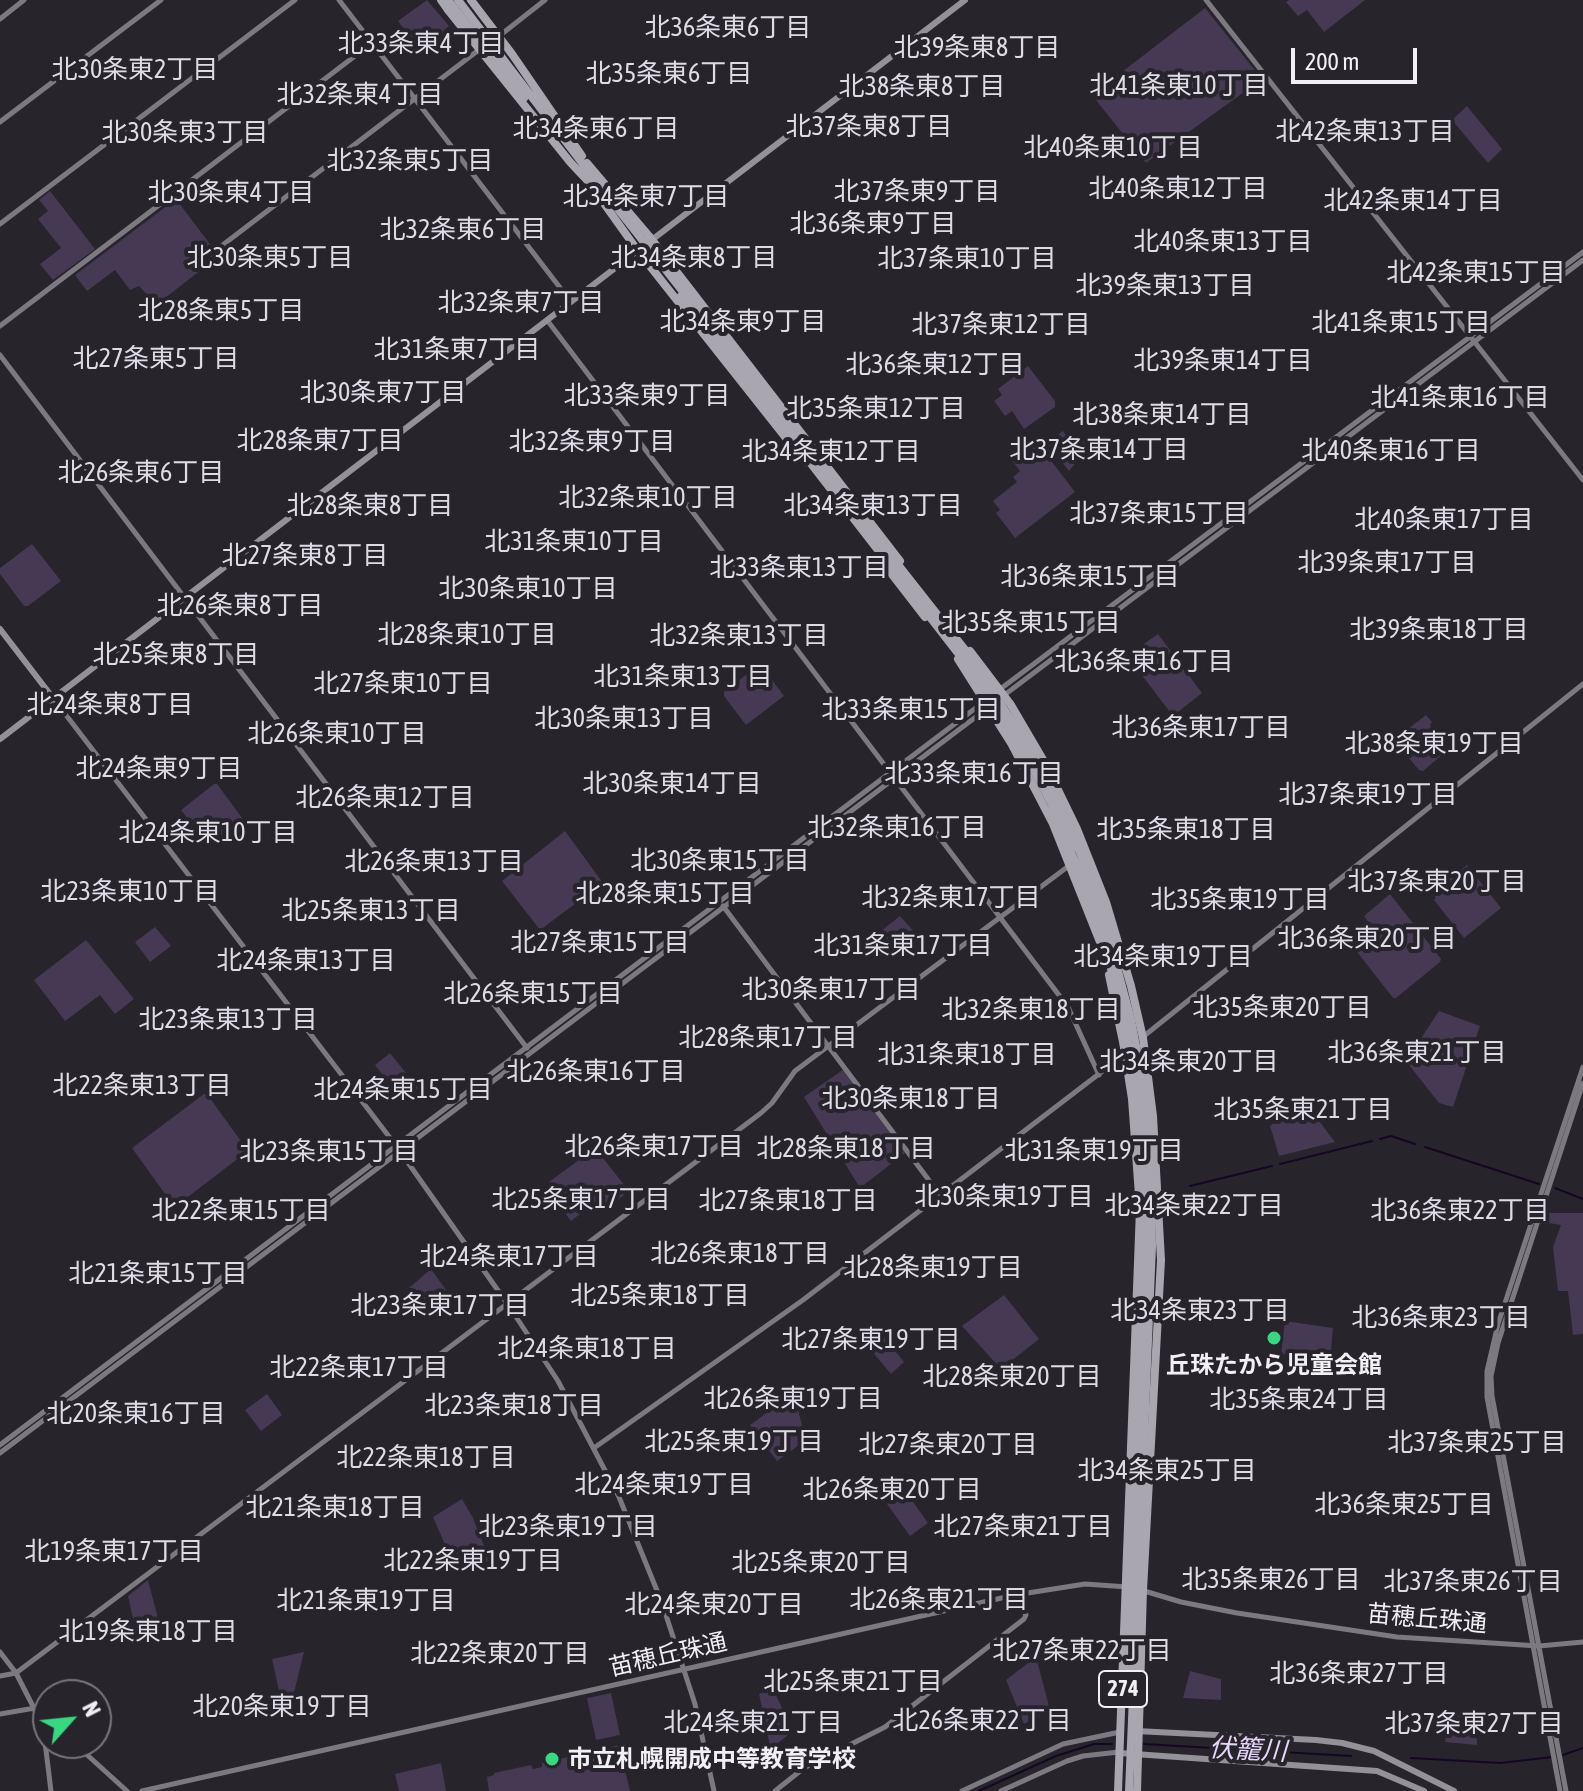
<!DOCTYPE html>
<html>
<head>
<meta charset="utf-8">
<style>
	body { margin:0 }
	#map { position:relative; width:1583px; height:1791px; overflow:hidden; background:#27242b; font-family:"Asap Condensed",sans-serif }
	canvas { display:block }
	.north { position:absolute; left:32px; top:1679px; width:80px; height:80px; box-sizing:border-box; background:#27242b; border:2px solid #78767c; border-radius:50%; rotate:63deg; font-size:22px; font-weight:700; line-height:32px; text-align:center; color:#f2f0f5 }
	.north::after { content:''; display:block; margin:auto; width:28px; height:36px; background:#36d880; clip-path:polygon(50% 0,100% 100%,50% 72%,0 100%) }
	.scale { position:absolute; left:1291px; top:48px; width:126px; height:36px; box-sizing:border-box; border:4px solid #f2f0f5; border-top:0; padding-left:10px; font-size:24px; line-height:28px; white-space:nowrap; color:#f2f0f5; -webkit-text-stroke:6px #27242b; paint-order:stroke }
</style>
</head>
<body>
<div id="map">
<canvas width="1583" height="1791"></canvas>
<div class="north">N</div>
<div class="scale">200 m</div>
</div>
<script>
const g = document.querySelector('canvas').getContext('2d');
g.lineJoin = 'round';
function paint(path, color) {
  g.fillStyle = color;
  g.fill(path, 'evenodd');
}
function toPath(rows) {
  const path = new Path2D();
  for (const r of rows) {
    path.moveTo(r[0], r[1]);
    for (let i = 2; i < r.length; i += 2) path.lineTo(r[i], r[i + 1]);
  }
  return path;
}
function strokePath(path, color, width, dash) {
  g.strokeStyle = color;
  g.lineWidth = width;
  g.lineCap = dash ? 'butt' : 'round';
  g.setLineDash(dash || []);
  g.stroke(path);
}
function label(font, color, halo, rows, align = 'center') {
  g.font = font + ' "Asap Condensed","Noto Sans JP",sans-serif';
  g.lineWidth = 8;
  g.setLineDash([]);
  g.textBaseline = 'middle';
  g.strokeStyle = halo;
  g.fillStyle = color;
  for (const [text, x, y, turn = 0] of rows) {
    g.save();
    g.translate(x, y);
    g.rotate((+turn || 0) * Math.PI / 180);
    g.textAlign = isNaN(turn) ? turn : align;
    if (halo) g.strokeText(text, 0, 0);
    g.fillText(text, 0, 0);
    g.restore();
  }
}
paint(toPath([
	[427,0,449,26,443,31,443,43,424,57,398,21],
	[1289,0,1365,0,1324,32,1307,10,1298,16,1286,2],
	[1205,8,1262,79,1146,163,1092,95],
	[1467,106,1502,149,1488,163,1452,120],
	[50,191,95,249,53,280,40,264,61,248,38,219,48,211,39,200],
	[176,199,219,256,156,305,139,286,130,290,115,270,87,291,75,275],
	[1028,366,1055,401,1055,407,1024,429,1012,411,1005,416,994,401,1002,395,998,389],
	[1063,431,1073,445,1085,436,1091,445,1069,471,1047,443],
	[1033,437,1075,492,1015,538,996,513,1000,510,993,501,1017,482,1013,477,1020,471,1008,455],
	[32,544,61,581,28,606,24,606,0,574,0,568],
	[1158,634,1202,693,1173,716,1131,661,1144,651,1141,646],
	[760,664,784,696,746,725,724,696,724,692],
	[1426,715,1432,722,1430,725,1449,749,1423,771,1419,770,1394,740],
	[214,784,217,784,243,819,208,845,181,810],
	[565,831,603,883,540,930,502,881],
	[1467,865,1501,908,1464,938,1434,900,1436,898,1432,893],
	[1390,894,1441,959,1440,962,1396,998,1393,998,1351,944,1372,927,1364,916],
	[900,916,918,936,886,956,872,938],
	[155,927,171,946,150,962,135,942],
	[86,940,134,999,115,1014,100,995,65,1021,34,980],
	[1439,1011,1480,1026,1453,1107,1439,1103,1406,1061],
	[390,1053,418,1088,402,1099,375,1065],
	[844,1069,905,1153,860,1188,804,1097],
	[204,1094,207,1094,248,1151,176,1206,173,1205,132,1148],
	[1303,1100,1335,1142,1279,1156,1270,1126],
	[595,1148,629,1191,606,1209,598,1200,571,1221,550,1193,555,1190,549,1182],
	[1545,1213,1583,1213,1583,1334,1573,1335,1568,1291,1558,1291,1553,1247,1561,1225,1542,1222],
	[431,1269,454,1301,431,1318,409,1288],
	[1004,1295,1039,1339,1001,1369,962,1326],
	[1285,1321,1333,1328,1330,1360,1281,1354],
	[880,1332,904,1362,891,1374,866,1344],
	[267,1394,282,1415,261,1431,245,1410],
	[787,1398,798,1410,806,1440,777,1461,750,1425],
	[904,1489,928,1523,910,1536,887,1504],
	[462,1499,473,1518,490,1561,457,1572,433,1517],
	[148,1580,160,1626,136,1632,128,1596],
	[304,1652,288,1717,285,1717,272,1659],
	[1036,1657,1050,1710,1024,1724,1006,1680],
	[1190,1671,1221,1679,1221,1700,1183,1698],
	[773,1689,793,1731,773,1747,770,1746,759,1694],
	[611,1693,620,1735,596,1740,587,1698],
	[1449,1712,1476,1716,1477,1745,1445,1742],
	[619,1745,630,1791,489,1791,487,1777,494,1775,494,1773,531,1765,533,1769,542,1767,542,1763],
	[441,1763,446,1791,399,1791,395,1774]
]), '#453954');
strokePath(toPath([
	[1380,1139,1391,1136,1415,1144],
	[1425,1147,1539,1184],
	[1280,1164,1372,1141],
	[1190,1186,1272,1166],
	[1555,1188,1583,1199],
	[1144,1744,1351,1756],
	[1563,1755,1583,1748],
	[1411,1758,1500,1763,1553,1757],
	[979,1791,1056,1756,1094,1744,1112,1744]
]), '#150723', 2);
strokePath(toPath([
	[339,0,571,302],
	[1206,0,1583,480],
	[0,19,24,0],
	[489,44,545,0],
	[0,122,161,0],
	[0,224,295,0],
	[220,247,480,49],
	[547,320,1068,1007,1099,1075],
	[0,326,372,43],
	[0,355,527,1048],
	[999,690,1583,252],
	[1003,696,1583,260],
	[53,698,397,1147,511,1309,558,1381,619,1497,662,1603,695,1704,714,1791],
	[723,906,940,1195],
	[1144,1036,1583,684],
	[0,1445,985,701],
	[594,1448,803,1300,1125,1054],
	[0,1453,989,707],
	[1141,1590,1181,1602,1237,1613,1397,1637,1539,1646,1583,1642],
	[0,1652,16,1673,43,1726,51,1791],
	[0,1676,16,1673,761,1113,772,1103,795,1071,1070,865],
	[0,1714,35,1708],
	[74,1743,127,1791],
	[142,1791,1015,1595,1085,1584,1128,1587],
	[775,1791,804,1768,885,1727,1024,1619,1026,1615,1015,1595],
	[962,1791,1063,1744,1120,1732],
	[1001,1791,1067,1761,1083,1756,1119,1752],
	[1560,1791,1487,1397,1487,1371,1498,1324,1583,1067],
	[1566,1791,1492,1396,1491,1376,1498,1343,1583,1083]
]), '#7c7a80', 5);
strokePath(toPath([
	[0,629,53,698],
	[0,739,965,0],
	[1136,1731,1316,1740,1342,1743,1374,1751,1454,1791],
	[1120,1753,1377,1771,1424,1791]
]), '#949199', 6);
strokePath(toPath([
	[441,0,448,10],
	[448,0,524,98],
	[587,163,649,236,900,561],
	[595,191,638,251,805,462],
	[877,555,925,617],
	[970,651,1011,705,1045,763,1077,829,1106,902,1131,986,1143,1038,1153,1116,1161,1260,1143,1590,1137,1791],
	[958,659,1011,743,1053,824,1100,942],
	[1109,975,1123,1042,1132,1099,1140,1209,1118,1791]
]), '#aaa6af', 8);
strokePath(toPath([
	[458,0,599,185,966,651,1030,749,1080,852,1102,911,1131,1020,1141,1072,1150,1153,1152,1246,1129,1791],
	[471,0,512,54,582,156],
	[448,10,570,162,600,194],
	[681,296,978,679,1024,752,1051,803,1096,913,1125,1021,1135,1073,1143,1154,1145,1246,1129,1674]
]), '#aaa6af', 8);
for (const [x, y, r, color] of [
	[1274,1338,8,"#36d880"],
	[552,1759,8,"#36d880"]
]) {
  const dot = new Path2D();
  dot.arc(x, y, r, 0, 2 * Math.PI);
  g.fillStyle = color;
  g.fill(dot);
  strokePath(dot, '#27242b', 3);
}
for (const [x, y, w] of [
	[1123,1689,48]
]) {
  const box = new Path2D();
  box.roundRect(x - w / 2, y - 18, w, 36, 6);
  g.fillStyle = '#27242b';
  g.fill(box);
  strokePath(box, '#f2f0f5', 2);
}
label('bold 22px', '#f2f0f5', null, [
	["274",1123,1689]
]);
label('bold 24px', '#f2f0f5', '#27242b', [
	["丘珠たから児童会館",1274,1365],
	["市立札幌開成中等教育学校",568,1759,"left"]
]);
label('24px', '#f2f0f5', '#27242b', [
	["苗穂丘珠通",1427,1619,5],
	["苗穂丘珠通",668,1655,-13]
]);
label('26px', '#dfdbe5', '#27242b', [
	["北36条東6丁目",728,28],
	["北33条東4丁目",421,44],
	["北39条東8丁目",977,48],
	["北30条東2丁目",135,70],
	["北35条東6丁目",669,74],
	["北41条東10丁目",1179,86],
	["北38条東8丁目",922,87],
	["北32条東4丁目",360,95],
	["北37条東8丁目",869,127],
	["北34条東6丁目",596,129],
	["北42条東13丁目",1365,132],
	["北30条東3丁目",185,133],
	["北40条東10丁目",1113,148],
	["北32条東5丁目",410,161],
	["北40条東12丁目",1178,189],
	["北37条東9丁目",917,192],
	["北30条東4丁目",231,193],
	["北34条東7丁目",646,197],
	["北42条東14丁目",1413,201],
	["北36条東9丁目",873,224],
	["北32条東6丁目",463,230],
	["北40条東13丁目",1223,242],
	["北30条東5丁目",270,258],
	["北34条東8丁目",694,258],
	["北37条東10丁目",967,259],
	["北42条東15丁目",1476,273],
	["北39条東13丁目",1165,286],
	["北32条東7丁目",521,303],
	["北28条東5丁目",221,311],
	["北34条東9丁目",743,322],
	["北41条東15丁目",1401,323],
	["北37条東12丁目",1001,325],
	["北31条東7丁目",457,350],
	["北27条東5丁目",156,359],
	["北39条東14丁目",1223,361],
	["北36条東12丁目",935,365],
	["北30条東7丁目",383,393],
	["北33条東9丁目",647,396],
	["北41条東16丁目",1460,398],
	["北35条東12丁目",876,409],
	["北38条東14丁目",1162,415],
	["北28条東7丁目",320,441],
	["北32条東9丁目",592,442],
	["北37条東14丁目",1099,450],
	["北40条東16丁目",1391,451],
	["北34条東12丁目",831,452],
	["北26条東6丁目",141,473],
	["北32条東10丁目",648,498],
	["北28条東8丁目",370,506],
	["北34条東13丁目",873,506],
	["北37条東15丁目",1159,514],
	["北40条東17丁目",1444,520],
	["北31条東10丁目",574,542],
	["北27条東8丁目",305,556],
	["北39条東17丁目",1387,563],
	["北33条東13丁目",799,568],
	["北36条東15丁目",1090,577],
	["北30条東10丁目",528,589],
	["北26条東8丁目",240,606],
	["北35条東15丁目",1031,623],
	["北39条東18丁目",1439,630],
	["北28条東10丁目",467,635],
	["北32条東13丁目",739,636],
	["北25条東8丁目",176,655],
	["北36条東16丁目",1144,662],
	["北31条東13丁目",683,677],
	["北27条東10丁目",403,684],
	["北24条東8丁目",110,705],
	["北33条東15丁目",911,710],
	["北30条東13丁目",624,719],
	["北36条東17丁目",1201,728],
	["北26条東10丁目",337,734],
	["北38条東19丁目",1434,744],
	["北24条東9丁目",159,769],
	["北33条東16丁目",974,774],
	["北30条東14丁目",672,784],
	["北37条東19丁目",1368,795],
	["北26条東12丁目",385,798],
	["北32条東16丁目",897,828],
	["北35条東18丁目",1186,830],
	["北24条東10丁目",208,833],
	["北30条東15丁目",720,861],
	["北26条東13丁目",434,862],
	["北37条東20丁目",1437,882],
	["北23条東10丁目",130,892],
	["北28条東15丁目",665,894],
	["北32条東17丁目",951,898],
	["北35条東19丁目",1240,900],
	["北25条東13丁目",371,911],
	["北36条東20丁目",1367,939],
	["北27条東15丁目",600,943],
	["北31条東17丁目",903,946],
	["北34条東19丁目",1163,957],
	["北24条東13丁目",306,961],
	["北30条東17丁目",831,990],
	["北26条東15丁目",533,994],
	["北35条東20丁目",1282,1008],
	["北32条東18丁目",1031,1010],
	["北23条東13丁目",228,1020],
	["北28条東17丁目",768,1038],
	["北36条東21丁目",1417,1053],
	["北31条東18丁目",967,1055],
	["北34条東20丁目",1189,1062],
	["北26条東16丁目",596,1072],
	["北22条東13丁目",142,1086],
	["北24条東15丁目",403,1090],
	["北30条東18丁目",911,1099],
	["北35条東21丁目",1303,1110],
	["北26条東17丁目",654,1147],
	["北28条東18丁目",846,1149],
	["北31条東19丁目",1094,1151],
	["北23条東15丁目",329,1152],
	["北30条東19丁目",1004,1197],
	["北25条東17丁目",581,1200],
	["北27条東18丁目",788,1201],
	["北34条東22丁目",1194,1206],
	["北22条東15丁目",241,1211],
	["北36条東22丁目",1460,1211],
	["北26条東18丁目",740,1254],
	["北24条東17丁目",509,1257],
	["北28条東19丁目",933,1268],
	["北21条東15丁目",158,1274],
	["北25条東18丁目",660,1296],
	["北23条東17丁目",440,1306],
	["北34条東23丁目",1200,1311],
	["北36条東23丁目",1441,1318],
	["北27条東19丁目",871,1340],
	["北24条東18丁目",587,1349],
	["北22条東17丁目",359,1368],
	["北28条東20丁目",1012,1377],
	["北26条東19丁目",793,1399],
	["北35条東24丁目",1299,1400],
	["北23条東18丁目",514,1406],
	["北20条東16丁目",136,1414],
	["北25条東19丁目",734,1442],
	["北37条東25丁目",1477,1443],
	["北27条東20丁目",948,1445],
	["北22条東18丁目",426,1458],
	["北34条東25丁目",1167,1471],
	["北24条東19丁目",664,1485],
	["北26条東20丁目",892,1490],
	["北36条東25丁目",1404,1505],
	["北21条東18丁目",335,1508],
	["北23条東19丁目",568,1527],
	["北27条東21丁目",1023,1527],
	["北19条東17丁目",114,1552],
	["北22条東19丁目",473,1561],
	["北25条東20丁目",821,1563],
	["北35条東26丁目",1271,1580],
	["北37条東26丁目",1473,1582],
	["北26条東21丁目",939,1600],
	["北21条東19丁目",366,1601],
	["北24条東20丁目",714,1605],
	["北19条東18丁目",148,1632],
	["北27条東22丁目",1082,1651],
	["北22条東20丁目",500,1654],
	["北36条東27丁目",1359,1674],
	["北25条東21丁目",853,1682],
	["北20条東19丁目",282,1707],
	["北26条東22丁目",982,1721],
	["北24条東21丁目",753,1723],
	["北37条東27丁目",1474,1724]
]);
label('italic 26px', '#e5d6fb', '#27242b', [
	["伏籠川",1248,1750,3]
]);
</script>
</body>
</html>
